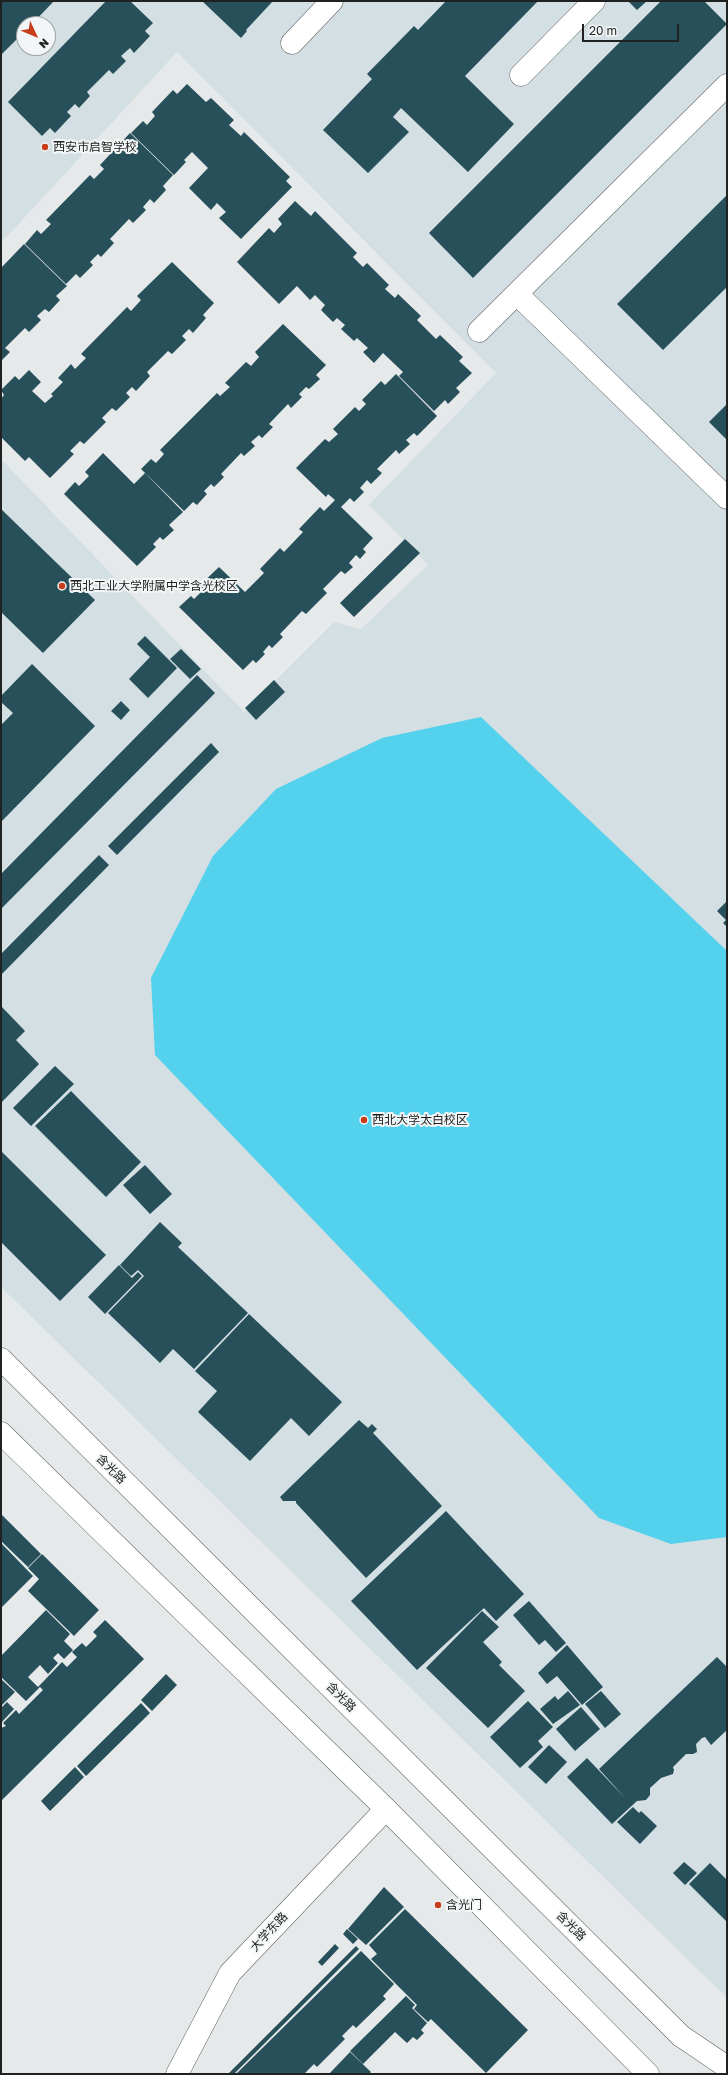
<!DOCTYPE html>
<html>
<head>
<meta charset="utf-8">
<style>
	body { margin:0 }
	#map { position:relative; width:728px; height:2075px; overflow:hidden; background:#e6e9ea; font-family:"Golos Text",sans-serif }
	canvas { display:block }
	.frame { position:absolute; inset:0; border:2px solid #202121; pointer-events:none }
	.north { position:absolute; left:16px; top:16px; width:40px; height:40px; box-sizing:border-box; background:#f3f6f7; border:1px solid #9fa1a1; border-radius:50%; rotate:134deg; font-size:11px; font-weight:700; line-height:16px; text-align:center; color:#202121 }
	.north::after { content:''; display:block; margin:auto; width:14px; height:18px; background:#c73d19; clip-path:polygon(50% 0,100% 100%,50% 72%,0 100%) }
	.scale { position:absolute; left:582px; top:24px; width:97px; height:18px; box-sizing:border-box; border:2px solid #202121; border-top:0; padding-left:5px; font-size:12px; line-height:14px; white-space:nowrap; color:#202121; -webkit-text-stroke:3px #f3f6f7; paint-order:stroke }
</style>
</head>
<body>
<div id="map">
<canvas width="728" height="2075"></canvas>
<div class="frame"></div>
<div class="north">N</div>
<div class="scale">20 m</div>
</div>
<script>
const g = document.querySelector('canvas').getContext('2d');
g.lineJoin = 'round';
function paint(path, color) {
  g.fillStyle = color;
  g.fill(path, 'evenodd');
}
function toPath(rows) {
  const path = new Path2D();
  for (const r of rows) {
    path.moveTo(r[0], r[1]);
    for (let i = 2; i < r.length; i += 2) path.lineTo(r[i], r[i + 1]);
  }
  return path;
}
function strokePath(path, color, width, dash) {
  g.strokeStyle = color;
  g.lineWidth = width;
  g.lineCap = dash ? 'butt' : 'round';
  g.setLineDash(dash || []);
  g.stroke(path);
}
function label(font, color, halo, rows, align = 'center') {
  g.font = font + ' "Golos Text","Noto Sans SC",sans-serif';
  g.lineWidth = 4;
  g.setLineDash([]);
  g.textBaseline = 'middle';
  g.strokeStyle = halo;
  g.fillStyle = color;
  for (const [text, x, y, turn = 0] of rows) {
    g.save();
    g.translate(x, y);
    g.rotate((+turn || 0) * Math.PI / 180);
    g.textAlign = isNaN(turn) ? turn : align;
    if (halo) g.strokeText(text, 0, 0);
    g.fillText(text, 0, 0);
    g.restore();
  }
}
paint(toPath([
	[1,1,727,1,727,1998,1,1287,1,459,244,712,334,622,361,629,428,565,369,505,496,373,177,52,1,243],
	[24,24,48,24,48,48,24,48]
]), '#d3dfe3');
paint(toPath([
	[481,717,727,951,727,1537,671,1544,599,1518,155,1055,151,978,213,856,276,789,382,738]
]), '#54d1ec');
paint(toPath([
	[1,1,54,1,32,24,24,24,24,32,1,55],
	[106,1,130,1,153,23,145,31,150,36,134,53,130,48,121,56,126,61,113,74,109,70,87,92,90,96,79,108,75,104,67,112,71,116,55,133,50,128,42,136,8,102],
	[202,1,273,1,246,30,247,31,241,38],
	[446,1,538,1,465,76,514,124,468,172,401,108,393,117,409,132,368,173,323,130,372,79,367,74,414,26,418,30],
	[628,1,647,1,637,10],
	[661,1,704,1,727,24,473,278,429,233],
	[187,84,206,102,211,98,234,120,229,125,241,136,244,132,290,177,286,181,292,187,241,239,219,218,226,212,217,203,211,210,189,188,208,168,192,152,184,160,186,162,174,175,131,133,143,121,147,125,155,116,152,112,173,90,177,94],
	[130,133,173,175,163,186,166,190,154,203,150,199,143,207,146,210,133,223,129,219,110,239,114,243,101,257,98,254,90,262,93,265,80,278,76,274,66,284,25,244,37,230,41,234,51,224,46,220,90,175,94,179,104,169,100,165],
	[727,195,727,287,663,350,617,304],
	[295,201,311,216,315,211,357,253,353,257,363,267,367,263,389,285,385,289,395,298,398,294,421,316,417,320,436,339,440,335,463,357,459,361,472,373,456,388,460,392,448,404,445,400,434,411,399,376,403,372,383,353,374,363,363,352,368,348,357,338,354,341,341,329,345,325,337,318,333,322,321,310,325,305,315,295,310,300,297,286,279,304,237,262,269,228,274,233,282,224,278,219],
	[24,244,67,286,56,296,60,300,49,312,45,309,37,316,41,320,29,332,25,328,5,348,10,352,1,361,1,268],
	[172,262,214,303,203,315,206,318,193,333,189,329,182,336,186,340,172,354,168,351,147,372,150,376,136,391,132,387,126,393,130,397,116,411,112,408,102,418,106,422,84,444,80,441,70,451,74,454,50,478,29,457,25,461,1,437,1,399,4,395,1,390,15,376,19,380,29,370,41,382,32,391,45,403,53,396,51,394,63,382,58,378,71,364,75,369,86,358,81,354,127,307,131,311,141,300,137,296],
	[283,324,326,365,316,375,320,379,309,389,306,387,299,394,302,397,291,408,288,404,269,424,273,427,262,438,259,435,251,442,255,446,244,456,241,453,221,474,224,477,214,487,211,484,204,491,207,494,197,505,193,502,184,511,141,469,151,459,156,463,164,454,160,450,217,393,220,396,230,387,225,383,246,362,251,366,259,357,255,352],
	[396,374,437,416,417,436,414,433,406,440,410,444,399,454,396,450,377,469,382,473,371,484,367,480,360,488,364,492,354,502,350,498,341,507,373,538,363,549,366,552,360,559,356,555,349,563,353,567,345,574,341,571,323,589,327,593,306,614,302,611,280,634,283,637,272,648,269,645,263,652,265,654,256,663,253,660,243,670,179,607,191,596,194,599,203,590,199,586,219,567,245,592,264,573,260,569,280,548,284,552,303,532,299,529,320,507,324,511,335,500,328,494,326,497,296,468,325,439,329,442,338,434,333,429,355,407,359,411,366,404,362,400,381,381,385,385],
	[727,404,727,440,709,422],
	[103,453,134,484,145,473,183,512,169,525,174,530,163,540,160,537,153,544,156,547,137,566,64,494,75,482,79,486,89,476,85,472],
	[1,509,95,600,43,653,1,612],
	[405,539,420,553,354,617,340,603],
	[145,636,177,668,148,698,129,679,150,657,137,644],
	[181,649,201,669,190,679,170,659],
	[32,664,95,726,1,822,1,725,13,713,1,702,1,696],
	[197,675,215,693,1,909,1,874],
	[274,680,285,692,256,720,245,708],
	[121,701,130,710,121,720,111,711],
	[211,743,219,752,117,855,108,846],
	[99,855,109,865,1,975,1,954],
	[727,901,727,927,723,923,726,920,717,911],
	[1,1006,25,1031,16,1040,39,1064,1,1103],
	[55,1066,74,1084,31,1126,13,1108],
	[71,1091,141,1162,106,1197,35,1126],
	[1,1151,106,1255,60,1301,1,1242],
	[145,1165,172,1194,150,1214,123,1185],
	[160,1222,182,1243,178,1247,248,1313,194,1369,173,1349,160,1363,108,1313,144,1276,138,1270,131,1276,120,1265],
	[119,1265,132,1278,138,1272,142,1276,105,1314,88,1297],
	[249,1314,342,1402,309,1436,291,1418,250,1461,198,1412,217,1391,195,1371],
	[359,1420,368,1428,372,1424,377,1429,373,1433,376,1436,442,1506,366,1578,296,1503,296,1501,283,1501,280,1497],
	[446,1511,524,1594,496,1621,484,1608,417,1670,351,1601],
	[1,1514,41,1554,28,1567,1,1541],
	[1,1543,33,1576,1,1608],
	[42,1554,99,1610,74,1636,28,1591,39,1579,28,1568],
	[529,1601,566,1643,556,1652,545,1640,539,1645,513,1615],
	[46,1610,70,1634,64,1641,73,1650,64,1659,58,1653,53,1658,58,1663,48,1674,40,1665,28,1677,38,1687,62,1662,67,1667,77,1657,72,1652,82,1643,86,1647,97,1636,93,1632,105,1620,144,1659,1,1801,1,1728,6,1726,3,1723,16,1710,19,1714,43,1690,40,1687,26,1701,1,1677,1,1656],
	[482,1611,499,1627,483,1642,502,1662,499,1665,525,1691,488,1728,426,1668],
	[567,1645,603,1687,582,1705,557,1676,547,1684,538,1673],
	[717,1657,727,1667,727,1730,711,1745,705,1737,702,1738,696,1744,697,1752,693,1754,686,1754,673,1767,674,1770,673,1774,661,1778,650,1788,650,1795,646,1800,637,1801,612,1824,567,1777,587,1758,626,1799,599,1769],
	[166,1674,177,1685,152,1711,141,1700],
	[1,1679,15,1692,1,1706],
	[568,1691,580,1705,553,1724,540,1709,555,1696,558,1700],
	[601,1691,621,1714,605,1728,585,1704],
	[528,1701,553,1727,538,1741,543,1747,520,1768,490,1737],
	[7,1702,14,1709,1,1723,1,1708],
	[141,1703,150,1713,86,1776,77,1766],
	[581,1707,600,1729,575,1751,556,1729],
	[549,1745,567,1762,546,1784,528,1767],
	[75,1767,84,1777,50,1811,41,1801],
	[633,1807,639,1813,641,1811,657,1826,640,1844,617,1822],
	[684,1862,697,1873,685,1885,673,1873],
	[710,1863,727,1880,727,1922,689,1884],
	[384,1887,404,1907,366,1945,348,1929],
	[405,1909,528,2030,486,2073,431,2019,428,2022,414,2009,417,2005,371,1959,377,1954,369,1945],
	[347,1929,358,1939,353,1944,343,1934],
	[335,1944,339,1948,322,1966,318,1962],
	[356,1946,359,1949,234,2074,228,2074],
	[361,1951,394,1984,383,1996,386,1999,356,2028,353,2025,342,2036,345,2039,317,2067,314,2064,304,2074,236,2074],
	[406,1996,415,2005,412,2008,427,2023,421,2030,424,2033,417,2040,413,2037,407,2043,395,2032,363,2064,350,2051],
	[350,2052,371,2072,369,2074,329,2074]
]), '#27505a');
const street = toPath([
	[292,43,332,1],
	[521,75,594,1],
	[517,294,727,498],
	[479,331,727,85],
	[177,2074,230,1973,386,1809]
]);
const secondary = toPath([
	[1,1359,681,2036],
	[1,1433,386,1809,648,2074]
]);
const primary = toPath([
	[681,2036,727,2067]
]);
strokePath(street, '#616465', 23);
strokePath(secondary, '#616465', 23);
strokePath(primary, '#616465', 23);
strokePath(street, '#fff', 22);
strokePath(secondary, '#fff', 22);
strokePath(primary, '#fff', 22);
for (const [x, y, r, color] of [
	[45,147,4,"#c73d19"],
	[62,586,4,"#c73d19"],
	[364,1120,4,"#c73d19"],
	[438,1905,4,"#c73d19"]
]) {
  const dot = new Path2D();
  dot.arc(x, y, r, 0, 2 * Math.PI);
  g.fillStyle = color;
  g.fill(dot);
  strokePath(dot, '#f3f6f7', 1.5);
}
label('12px', '#202121', '#f3f6f7', [
	["西安市启智学校",53,147],
	["西北工业大学附属中学含光校区",70,586],
	["西北大学太白校区",372,1120],
	["含光门",446,1905]
], 'left');
label('12px', '#202121', '#f3f6f7', [
	["含光路",111,1469,45],
	["含光路",341,1697,45],
	["含光路",571,1926,45],
	["大学东路",269,1932,-47]
]);
</script>
</body>
</html>
